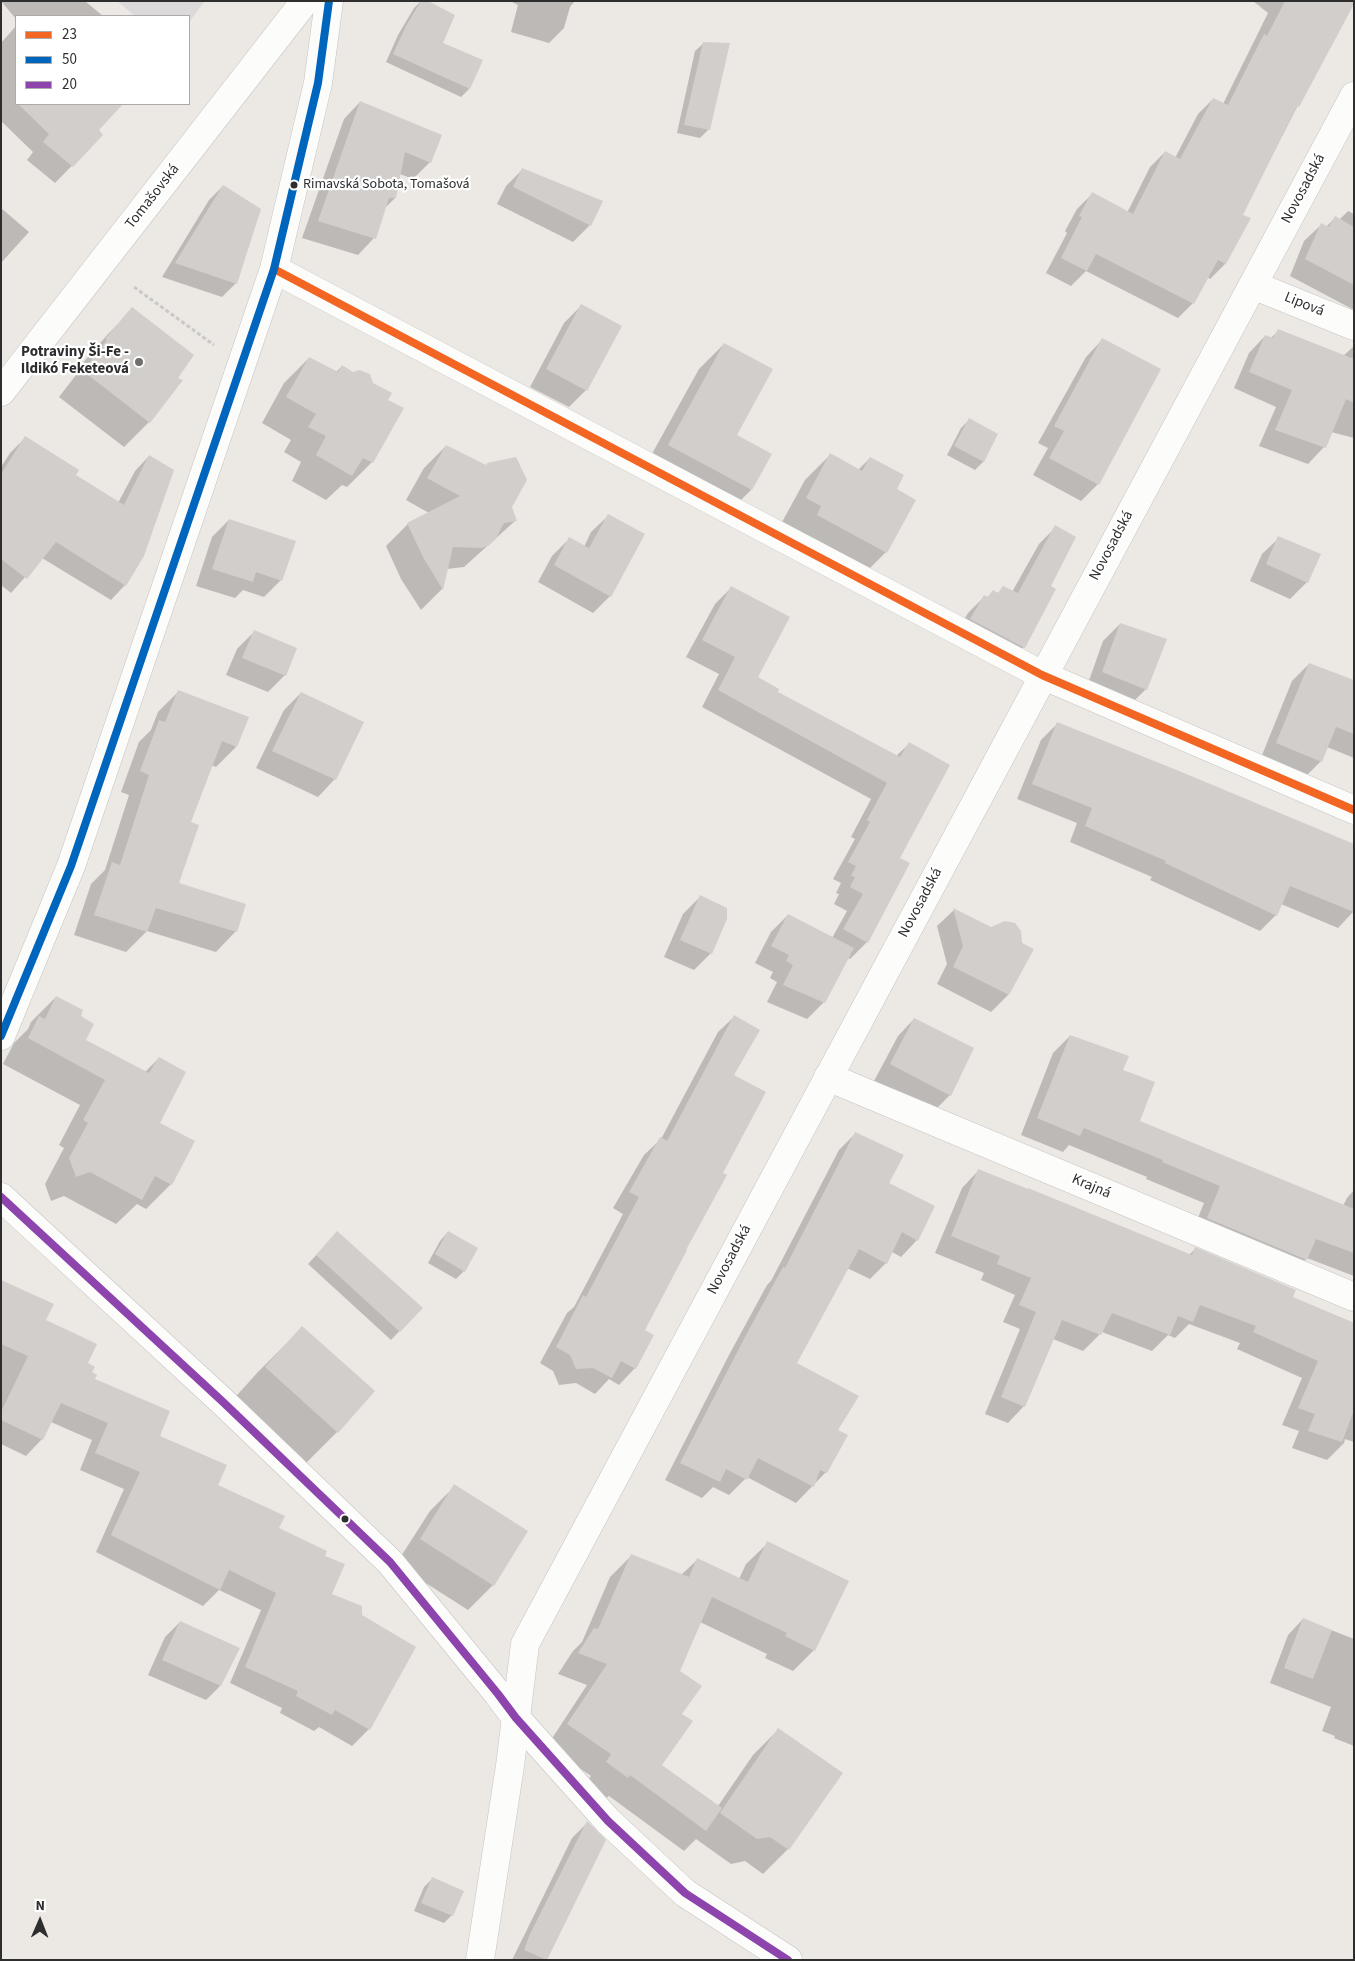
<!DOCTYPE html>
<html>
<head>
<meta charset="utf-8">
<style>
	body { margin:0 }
	#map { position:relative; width:1355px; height:1961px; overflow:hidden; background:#ece8e4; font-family:"Source Sans 3",sans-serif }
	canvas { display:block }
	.frame { position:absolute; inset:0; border:2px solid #2e2e2e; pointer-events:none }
	.legend { position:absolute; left:15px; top:15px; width:175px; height:90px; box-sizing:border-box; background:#fff; border:1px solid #ababab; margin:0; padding:6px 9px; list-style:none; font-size:15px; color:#2e2e2e }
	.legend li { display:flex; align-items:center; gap:10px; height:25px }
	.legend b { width:25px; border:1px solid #ababab }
	.north { position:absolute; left:15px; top:1896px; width:50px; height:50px; -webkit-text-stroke:4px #fff; paint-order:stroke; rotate:1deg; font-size:14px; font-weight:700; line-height:20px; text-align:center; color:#2e2e2e }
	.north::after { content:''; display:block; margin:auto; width:18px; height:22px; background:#2e2e2e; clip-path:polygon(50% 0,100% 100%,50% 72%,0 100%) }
</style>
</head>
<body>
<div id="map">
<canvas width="1355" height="1961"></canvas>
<div class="frame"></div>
<ul class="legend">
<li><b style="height:6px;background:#f26522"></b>23</li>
<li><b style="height:6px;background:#0065bd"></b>50</li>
<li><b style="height:6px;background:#8e44ad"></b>20</li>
</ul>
<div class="north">N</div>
</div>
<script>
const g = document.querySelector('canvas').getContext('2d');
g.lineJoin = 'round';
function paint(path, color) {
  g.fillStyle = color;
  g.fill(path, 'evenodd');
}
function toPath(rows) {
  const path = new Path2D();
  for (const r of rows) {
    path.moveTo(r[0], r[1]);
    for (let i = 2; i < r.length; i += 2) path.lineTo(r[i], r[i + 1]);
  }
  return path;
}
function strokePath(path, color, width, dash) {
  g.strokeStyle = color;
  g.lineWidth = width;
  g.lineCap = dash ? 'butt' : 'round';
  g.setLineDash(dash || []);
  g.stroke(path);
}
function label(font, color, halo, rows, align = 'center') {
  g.font = font + ' "Source Sans 3",sans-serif';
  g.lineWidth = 4.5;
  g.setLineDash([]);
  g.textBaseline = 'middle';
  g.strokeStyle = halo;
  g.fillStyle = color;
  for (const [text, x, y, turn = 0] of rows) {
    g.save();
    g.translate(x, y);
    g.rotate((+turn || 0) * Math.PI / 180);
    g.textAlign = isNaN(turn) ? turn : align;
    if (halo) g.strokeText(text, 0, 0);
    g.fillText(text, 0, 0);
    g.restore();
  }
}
paint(toPath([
	[117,1,205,1,189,22,189,16,135,16]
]), '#dcd9db');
paint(toPath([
	[1,1,85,1,103,16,16,16,16,19],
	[421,1,441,44,469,89,461,97,386,62,398,35,414,8],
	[510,1,575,1,570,7,564,28,549,43,511,32,518,5],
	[1253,1,1351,1,1242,215,1249,219,1225,264,1210,279,1207,277,1193,303,1178,318,1086,271,1071,286,1046,273,1067,233,1065,231,1077,209,1092,194,1127,213,1150,167,1165,152,1175,158,1198,114,1213,99,1223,104,1268,13],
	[16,26,16,104,120,104,97,130,102,135,55,183,27,160,33,152,1,121,1,43],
	[704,43,728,44,708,130,700,138,677,133,695,51],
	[360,102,430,162,413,179,400,174,395,198,384,209,374,238,358,255,302,238,344,119],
	[523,169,590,225,573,242,497,204,506,186],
	[223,186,236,283,222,297,162,277,209,200],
	[1,208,29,232,1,263],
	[1348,211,1354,214,1354,310,1290,276,1304,241,1321,225,1326,227,1336,217,1339,220],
	[581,306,586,390,569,407,530,387,564,323],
	[133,309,149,422,124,447,59,397,83,366,81,365,108,334],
	[1354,325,1354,438,1331,432,1324,447,1308,464,1259,446,1276,407,1234,388,1249,353,1265,336,1271,338,1278,331,1343,356,1353,347,1354,341,1350,334],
	[1102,340,1098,484,1081,501,1033,475,1048,448,1038,443,1086,357],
	[724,344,736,436,751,490,726,515,643,470,699,369],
	[309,358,336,372,342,366,386,400,372,462,347,487,342,485,326,500,292,481,301,462,284,452,291,440,262,423,284,383],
	[969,420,996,434,983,462,975,470,947,455,961,428],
	[25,438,74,475,118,503,135,471,149,456,125,585,111,600,42,558,11,593,1,585,1,467,10,453],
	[446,446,485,466,510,507,515,521,464,567,447,569,442,589,421,610,401,579,386,546,408,524,429,513,406,500,424,468],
	[830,455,858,470,870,458,895,490,886,552,861,577,781,524,805,480],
	[608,516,610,596,593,613,538,582,552,556,569,539,584,547,591,532],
	[229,520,281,580,264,597,243,590,235,598,196,586,212,537],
	[1056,527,1049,587,1054,590,1024,647,1007,664,954,636,968,613,985,596,987,598,993,591,997,594,1003,588,1012,592,1039,544],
	[1279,538,1307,582,1290,599,1250,581,1262,554],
	[732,587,756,678,776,692,896,756,909,744,898,859,908,864,866,943,850,959,847,958,824,1002,807,1019,767,1002,777,982,770,978,773,972,755,963,771,932,788,915,832,938,847,911,834,904,839,894,836,893,841,883,833,879,855,839,851,837,871,799,702,707,719,674,686,657,715,604],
	[1120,624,1146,689,1129,706,1086,689,1103,641],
	[254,632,285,675,268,692,226,675,237,649],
	[1309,664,1354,682,1354,758,1327,747,1321,761,1304,778,1260,760,1292,681],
	[178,692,236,747,216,767,211,765,190,823,177,884,236,931,216,952,147,931,126,952,74,935,91,884,105,870,129,795,121,792,139,742,151,730,158,712],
	[301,693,362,722,334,780,318,797,256,768,284,710],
	[1057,724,1354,911,1353,912,1338,928,1281,904,1276,915,1260,931,1150,880,1152,877,1070,842,1077,823,1017,799,1041,740],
	[700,897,711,953,694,970,664,957,683,914],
	[954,910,1032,949,1008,995,991,1012,937,984,947,964,937,926],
	[56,997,80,1017,85,1041,145,1072,159,1058,158,1123,171,1184,146,1209,137,1204,116,1224,64,1196,51,1201,45,1184,64,1148,59,1145,80,1105,3,1064,14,1043,28,1029,31,1022],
	[735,1016,732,1076,643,1331,635,1368,619,1385,609,1379,595,1394,576,1383,559,1385,553,1371,540,1363,567,1313,574,1307,623,1214,613,1208,644,1155,661,1139,718,1032],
	[914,1019,950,1095,933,1112,874,1081,898,1036],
	[1070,1036,1121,1070,1138,1121,1343,1206,1347,1198,1354,1190,1354,1276,1307,1258,1289,1277,1191,1235,1204,1203,1146,1179,1147,1177,1069,1145,1063,1152,1021,1135,1053,1053],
	[856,1133,887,1184,917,1240,901,1257,892,1252,886,1263,870,1279,847,1268,795,1364,836,1431,826,1472,796,1503,747,1477,729,1495,713,1487,702,1498,665,1480,729,1355,767,1285,771,1281,839,1150],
	[978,1171,1189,1255,1195,1249,1291,1297,1354,1323,1354,1442,1345,1439,1344,1443,1327,1460,1292,1448,1299,1431,1282,1425,1302,1378,1237,1349,1240,1343,1189,1324,1175,1338,1168,1335,1152,1351,1102,1332,1083,1351,1053,1339,1024,1406,1008,1423,985,1414,1020,1329,1003,1322,1015,1295,981,1280,984,1273,935,1253,962,1188],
	[448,1232,464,1271,456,1279,428,1263,440,1241],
	[329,1241,421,1308,391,1340,308,1264],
	[1,1281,44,1321,86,1364,93,1379,158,1437,216,1486,277,1529,323,1556,331,1594,369,1729,352,1746,319,1727,314,1731,280,1713,282,1708,230,1683,261,1610,219,1590,203,1606,96,1552,124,1489,80,1470,92,1440,51,1422,42,1439,26,1456,1,1444],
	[302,1328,373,1391,337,1432,292,1477,221,1413,257,1373],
	[455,1486,493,1585,468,1610,396,1564,430,1511],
	[768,1543,814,1650,793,1671,765,1658,767,1654,700,1622,679,1671,680,1714,660,1765,718,1806,753,1755,778,1730,788,1849,763,1874,745,1861,731,1864,696,1839,684,1851,609,1796,606,1798,585,1783,591,1776,547,1746,587,1685,558,1674,573,1651,582,1642,610,1577,631,1556,681,1575,697,1560,739,1579,746,1564],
	[1303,1619,1354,1639,1354,1746,1334,1738,1335,1736,1322,1731,1331,1707,1270,1683,1288,1635],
	[180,1622,238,1649,220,1686,206,1700,148,1675,165,1637],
	[587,1823,547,1959,512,1960,572,1838],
	[432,1879,452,1915,444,1923,414,1911,424,1887]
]), '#0003');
paint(toPath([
	[421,1,428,1,455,15,443,43,483,60,470,89,393,54,406,26],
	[1285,1,1354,1,1354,4,1299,107,1297,106,1243,215,1251,218,1226,264,1218,260,1194,304,1096,254,1087,271,1061,258,1082,217,1079,216,1092,192,1133,214,1165,151,1180,159,1213,98,1228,105,1264,34,1267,36],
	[703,42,730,43,710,130,684,125],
	[360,101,442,135,431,163,405,152,396,198,389,198,376,239,318,221],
	[18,104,123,104,99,130,103,135,73,167,43,142,49,134],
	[522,168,603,201,591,226,513,187],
	[223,185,261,209,237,284,175,263],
	[1335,216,1354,227,1354,285,1305,259,1321,223,1329,227],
	[581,304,622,326,587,391,546,369],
	[132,307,194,355,178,378,183,380,150,423,83,371,107,340,105,339],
	[1278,329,1354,359,1354,403,1346,399,1326,448,1275,430,1292,390,1249,372,1265,335,1273,338],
	[1102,338,1161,369,1099,485,1049,458,1064,431,1054,426],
	[724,343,773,369,737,435,772,454,752,490,668,445],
	[309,357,338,372,342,365,353,372,359,370,370,374,373,383,392,393,388,400,404,408,373,463,363,458,352,476,316,455,326,436,308,427,316,414,286,397],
	[969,418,998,434,984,462,954,446],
	[25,436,79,470,76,475,124,505,149,455,174,470,144,556,126,586,56,542,27,579,1,559,1,474],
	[446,445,486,465,487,463,516,457,527,480,512,507,517,521,504,523,495,540,488,546,481,548,453,547,443,590,423,557,407,523,460,496,427,478],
	[830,453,862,471,870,457,904,475,897,489,916,500,887,553,817,515,821,506,806,498],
	[608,514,645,534,611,597,554,565,569,537,589,548],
	[229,519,296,541,282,581,256,572,253,582,212,569],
	[1055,525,1076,537,1051,586,1056,589,1025,648,970,619,984,595,988,597,993,590,998,593,1003,586,1018,593],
	[1278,536,1321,554,1308,583,1266,564],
	[731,586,790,617,758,677,779,689,778,692,900,757,909,742,950,765,900,858,910,863,868,943,843,929,863,894,850,887,855,877,851,876,856,866,848,862,870,822,867,820,887,783,718,690,735,657,702,640],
	[1120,623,1167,639,1147,690,1102,672],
	[254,630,297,648,286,676,242,658],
	[1309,663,1354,680,1354,734,1336,727,1322,762,1276,743],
	[178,690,249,717,237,747,222,741,191,822,199,825,179,883,246,904,237,932,156,908,147,932,94,915,112,862,120,865,149,775,140,771,159,720,165,722],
	[301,692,364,722,336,780,272,751],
	[1057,722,1179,771,1354,844,1354,912,1290,886,1277,916,1165,863,1166,861,1085,826,1092,808,1032,784],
	[700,895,727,908,727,919,712,954,680,940],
	[953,908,991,927,1005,921,1015,923,1021,931,1022,943,1034,949,1009,995,953,967,963,946],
	[788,914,854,948,825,1003,783,985,793,965,786,961,789,955,771,946],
	[56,996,83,1010,81,1016,94,1024,86,1040,149,1073,159,1057,186,1072,160,1123,195,1141,172,1185,155,1176,142,1200,90,1172,76,1177,69,1158,88,1123,83,1120,105,1080,28,1038,39,1016,45,1019],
	[734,1015,760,1030,734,1075,766,1092,723,1173,727,1175,686,1250,687,1250,645,1330,654,1335,636,1369,621,1361,612,1378,593,1368,576,1369,570,1355,556,1347,583,1295,586,1297,639,1197,629,1192,660,1137,667,1141],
	[914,1018,974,1048,951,1096,890,1064],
	[1070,1035,1129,1056,1123,1070,1155,1082,1140,1121,1354,1209,1354,1253,1316,1239,1307,1260,1207,1218,1220,1186,1162,1162,1163,1160,1084,1128,1080,1136,1037,1118],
	[855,1132,904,1155,889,1183,935,1206,918,1241,902,1232,887,1264,859,1249,797,1363,859,1396,838,1430,848,1435,827,1473,820,1470,814,1487,758,1458,747,1480,726,1469,720,1482,680,1463,745,1337,783,1267,785,1268],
	[978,1169,1028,1189,1028,1188,1192,1255,1195,1247,1296,1290,1293,1297,1354,1323,1354,1410,1342,1442,1308,1431,1315,1414,1298,1408,1318,1361,1253,1332,1256,1326,1200,1305,1193,1322,1178,1316,1170,1335,1112,1313,1101,1335,1062,1320,1025,1407,1001,1397,1036,1312,1019,1305,1031,1278,997,1264,1000,1256,951,1236],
	[337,1231,423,1308,400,1332,316,1255],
	[448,1231,478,1248,465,1272,435,1254],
	[1,1280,54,1304,46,1320,97,1344,88,1363,95,1367,92,1372,97,1375,95,1379,170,1411,160,1436,227,1465,218,1485,285,1516,279,1528,327,1551,325,1556,345,1564,332,1594,362,1606,362,1615,416,1647,370,1730,335,1710,332,1715,296,1696,298,1691,245,1667,276,1593,229,1570,220,1590,111,1535,140,1472,95,1453,108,1423,61,1403,43,1440,1,1420,1,1412,28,1356,1,1344],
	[302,1326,375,1391,338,1433,265,1367],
	[454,1484,528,1531,494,1586,420,1539],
	[767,1541,849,1581,815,1651,785,1636,787,1633,712,1597,680,1671,702,1686,682,1714,693,1721,662,1765,722,1808,706,1831,630,1775,628,1778,606,1762,611,1754,567,1724,607,1664,578,1653,594,1628,598,1629,631,1554,689,1577,697,1558,748,1582],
	[1303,1618,1332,1630,1313,1679,1284,1668],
	[180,1621,240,1648,221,1686,162,1660],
	[778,1728,843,1773,789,1850,770,1837,757,1839,720,1813],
	[587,1821,606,1840,547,1960,524,1950,530,1934],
	[432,1877,464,1891,453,1916,421,1903]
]), '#d1cecb');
const minor = toPath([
	[274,269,1042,675,1354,810],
	[1253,285,1354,326],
	[1,392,305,1],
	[1,1036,71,866,274,269,318,83,329,1],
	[828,1077,1354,1297],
	[1,1197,223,1402,390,1562,498,1694,516,1718,608,1821,685,1893,788,1960],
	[480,1960,510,1766,525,1644,1354,96]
]);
strokePath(minor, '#c5c4c5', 29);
strokePath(toPath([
	[134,287,214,345]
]), '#c9c9c8', 3, [4, 2.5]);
strokePath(minor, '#fcfcfb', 28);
strokePath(toPath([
	[274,269,1042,675,1354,810]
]), '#f26522', 8);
strokePath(toPath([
	[1,1036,71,866,274,269,318,83,329,1]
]), '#0065bd', 8);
strokePath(toPath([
	[1,1197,223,1402,390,1562,498,1694,516,1718,608,1821,685,1893,788,1960]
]), '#8e44ad', 8);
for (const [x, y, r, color] of [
	[294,185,4.5,"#2e2e2e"],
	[139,362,5,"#706f6e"],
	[345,1519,4.5,"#2e2e2e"]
]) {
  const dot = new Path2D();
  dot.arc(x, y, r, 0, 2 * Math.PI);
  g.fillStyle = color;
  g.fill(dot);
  strokePath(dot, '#fff', 2);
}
label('14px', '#2e2e2e', '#fff', [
	["Rimavská Sobota, Tomašová",303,185]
], 'left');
label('15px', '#2e2e2e', '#fff', [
	["Novosadská",1304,189,-62],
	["Tomašovská",153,197,-52],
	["Lipová",1304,305,22],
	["Novosadská",1112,546,-62],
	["Novosadská",921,903,-62],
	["Krajná",1091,1187,23],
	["Novosadská",730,1260,-62]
]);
label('bold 15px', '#2e2e2e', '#fff', [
	["Potraviny Ši-Fe -",129,353],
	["Ildikó Feketeová",129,370]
], 'right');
</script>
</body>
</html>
